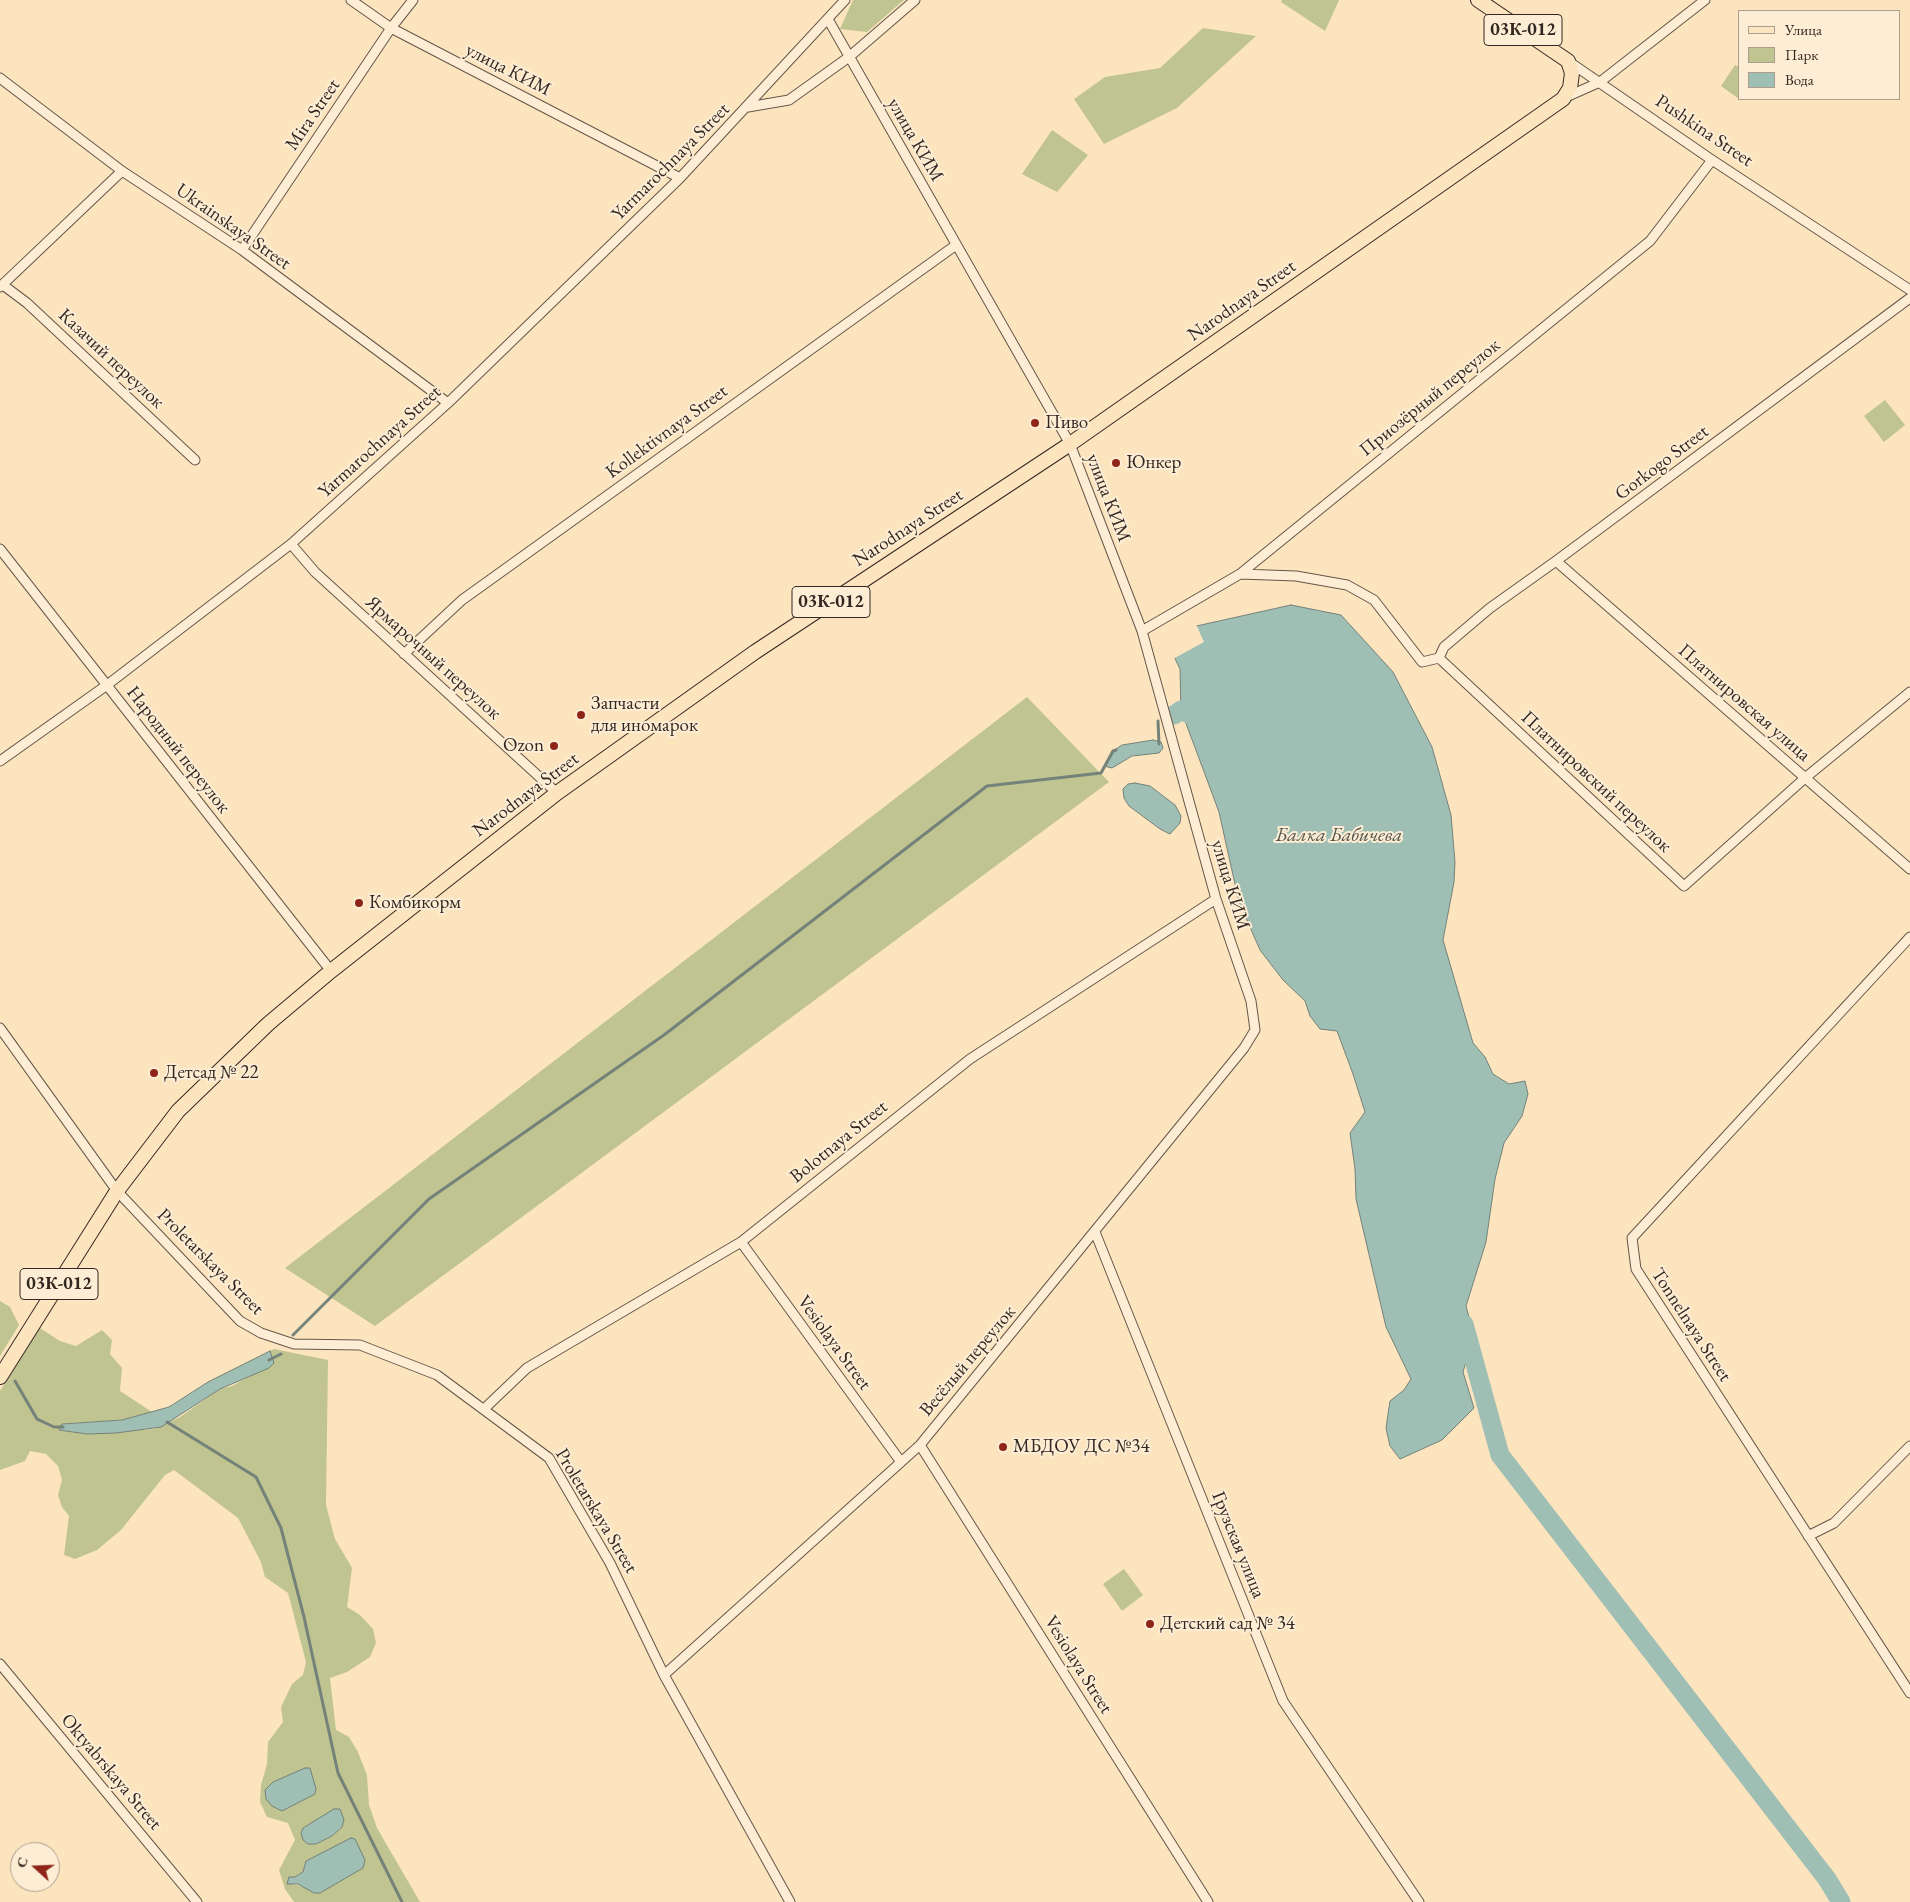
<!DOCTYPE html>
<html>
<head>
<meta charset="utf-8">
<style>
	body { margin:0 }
	#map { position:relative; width:1910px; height:1902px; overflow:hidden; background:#fce4bf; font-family:"EB Garamond",serif }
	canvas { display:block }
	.legend { position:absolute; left:1738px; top:10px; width:162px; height:90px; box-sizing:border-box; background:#fdedd5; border:1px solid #ac9e8d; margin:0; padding:6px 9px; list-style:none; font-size:15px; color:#332821 }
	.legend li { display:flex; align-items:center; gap:10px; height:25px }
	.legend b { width:25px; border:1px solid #ac9e8d }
	.north { position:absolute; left:10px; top:1842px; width:50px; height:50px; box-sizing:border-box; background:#fdedd5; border:1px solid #ac9e8d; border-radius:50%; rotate:290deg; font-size:14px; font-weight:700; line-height:20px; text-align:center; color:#332821 }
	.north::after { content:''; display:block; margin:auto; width:18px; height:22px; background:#8f2418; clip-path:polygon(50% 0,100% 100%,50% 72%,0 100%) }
</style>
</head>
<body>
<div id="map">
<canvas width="1910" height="1902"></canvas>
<ul class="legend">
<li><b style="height:6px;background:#fce4bf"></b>Улица</li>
<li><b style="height:14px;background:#c0c491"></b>Парк</li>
<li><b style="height:14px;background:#9fbeb4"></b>Вода</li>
</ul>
<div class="north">С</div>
</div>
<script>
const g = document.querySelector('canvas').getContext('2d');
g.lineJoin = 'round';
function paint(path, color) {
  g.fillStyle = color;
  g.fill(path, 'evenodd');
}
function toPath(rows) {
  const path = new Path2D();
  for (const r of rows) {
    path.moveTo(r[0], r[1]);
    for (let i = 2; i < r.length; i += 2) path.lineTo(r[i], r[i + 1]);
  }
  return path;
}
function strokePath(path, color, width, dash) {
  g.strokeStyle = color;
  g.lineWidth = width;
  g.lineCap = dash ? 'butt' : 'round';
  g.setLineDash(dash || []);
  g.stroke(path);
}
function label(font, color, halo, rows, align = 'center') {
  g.font = font + ' "EB Garamond",serif';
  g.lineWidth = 4;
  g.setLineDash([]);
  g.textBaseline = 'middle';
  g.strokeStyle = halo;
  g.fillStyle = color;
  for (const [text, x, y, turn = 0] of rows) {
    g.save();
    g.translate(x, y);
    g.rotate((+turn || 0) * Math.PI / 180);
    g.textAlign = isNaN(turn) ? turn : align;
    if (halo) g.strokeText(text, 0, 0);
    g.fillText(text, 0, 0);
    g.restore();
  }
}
paint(toPath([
	[853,0,904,0,867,32,840,29],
	[1282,0,1339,0,1325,31,1281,2],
	[1203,28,1256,36,1177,108,1104,144,1074,99,1105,77,1160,68],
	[1735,65,1739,67,1739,99,1721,86],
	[1052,130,1088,155,1057,192,1022,174],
	[1885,400,1905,425,1884,442,1864,416],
	[1027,697,1109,782,375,1326,285,1268],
	[0,1301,10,1307,19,1325,0,1356],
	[40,1328,60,1341,76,1346,102,1330,112,1340,110,1354,122,1368,120,1391,152,1412,122,1420,70,1423,63,1424,59,1430,87,1434,154,1429,180,1417,220,1389,232,1386,274,1363,270,1351,274,1349,328,1360,326,1505,335,1539,352,1568,347,1607,360,1615,373,1629,376,1643,370,1657,347,1672,330,1678,336,1730,349,1737,358,1752,367,1775,369,1805,377,1828,420,1902,294,1902,285,1889,279,1870,295,1840,288,1823,267,1817,260,1802,261,1785,267,1764,268,1742,283,1722,281,1707,292,1684,303,1675,306,1662,288,1593,265,1577,261,1562,238,1518,174,1470,165,1475,121,1530,97,1550,75,1559,64,1555,69,1516,62,1507,58,1495,62,1480,58,1466,46,1454,30,1451,25,1461,0,1470,0,1391],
	[340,1809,342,1827,332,1836,316,1844,303,1828,334,1810],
	[303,1872,314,1893,306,1887,291,1884,289,1877,295,1877],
	[1124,1569,1143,1595,1122,1611,1103,1584]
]), '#c0c491');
const water = toPath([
	[1291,605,1341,615,1393,672,1432,747,1451,815,1455,862,1454,882,1443,940,1473,1043,1485,1057,1493,1074,1509,1084,1525,1081,1528,1094,1522,1116,1504,1143,1495,1179,1486,1242,1466,1306,1474,1336,1463,1372,1474,1408,1442,1440,1400,1459,1390,1446,1386,1428,1390,1401,1404,1390,1411,1379,1386,1327,1356,1199,1355,1169,1350,1133,1365,1112,1353,1074,1337,1031,1320,1029,1310,1016,1305,1001,1283,980,1260,950,1239,902,1219,812,1181,710,1180,669,1168,644,1184,645,1192,627,1291,605],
	[1153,740,1161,742,1163,748,1159,753,1132,756,1112,768,1104,766,1113,751,1122,745,1153,740],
	[1135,783,1150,786,1175,805,1181,816,1180,823,1170,834,1160,829,1129,806,1124,798,1123,789,1128,784,1135,783],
	[270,1351,274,1363,269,1368,220,1389,161,1427,116,1433,87,1434,59,1430,62,1424,122,1420,169,1407,208,1382,270,1351],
	[305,1768,310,1768,316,1789,315,1794,282,1811,272,1806,266,1799,265,1790,273,1782,305,1768],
	[334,1809,340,1809,344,1820,342,1827,332,1836,316,1844,308,1844,303,1840,301,1833,303,1828,334,1809],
	[351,1838,355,1839,365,1860,363,1868,320,1893,314,1893,298,1884,287,1884,289,1877,295,1877,303,1872,306,1861,351,1838]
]);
paint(water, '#9fbeb4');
strokePath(water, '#748279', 1);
paint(toPath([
	[1196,624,1204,642,1173,659,1166,643,1171,638,1182,642,1190,626]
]), '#fce4bf');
strokePath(toPath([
	[1158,721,1159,744],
	[293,1335,429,1199,664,1035,987,786,1101,773,1113,751,1116,750],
	[269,1360,281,1354],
	[15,1381,37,1419,54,1427,63,1427],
	[167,1422,256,1477,281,1528,304,1617,338,1773,402,1902]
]), '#748279', 3);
strokePath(toPath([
	[1174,715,1181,710,1203,721],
	[1464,1324,1500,1455,1827,1879,1841,1902]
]), '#9fbeb4', 19);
const minor = toPath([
	[351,0,391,28,680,178],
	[1568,61,1712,160,1910,290],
	[0,78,122,171,242,250,448,403],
	[1564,98,1600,82,1705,0],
	[748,107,789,100,849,57,915,0],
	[242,250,391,28,413,0],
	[3,285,27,303,195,460],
	[0,287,122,171],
	[291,544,315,572,557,793],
	[0,549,331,971],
	[1556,561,1910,869],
	[1240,574,1296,576,1347,585,1374,600,1422,662,1439,658,1684,886,1805,778,1910,692],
	[1142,631,1240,574,1650,241,1712,160],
	[404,654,462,600,956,245],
	[1439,658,1444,647,1490,608,1556,561,1910,298],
	[0,761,107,685,291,544,448,403,680,178,845,0],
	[1910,937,1632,1238,1636,1269,1910,1693],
	[0,1028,117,1191,240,1321,261,1333,294,1344,360,1345,437,1375,549,1458,610,1563,664,1675,790,1902],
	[1095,1232,1283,1701,1419,1902],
	[741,1242,901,1462],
	[484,1409,527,1368,741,1242,970,1059,1216,899],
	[920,1445,1208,1902],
	[1808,1536,1834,1523,1910,1446],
	[0,1664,197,1902],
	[664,1675,920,1445,1244,1048,1255,1030,1251,1001,1216,899,1142,631,1070,444,829,21]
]);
const primary = toPath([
	[0,1377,117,1191,178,1111,268,1024,331,971,557,793,755,652,1070,444,1563,99,1570,88,1572,73,1568,61,1478,0]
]);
strokePath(minor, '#655748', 11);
strokePath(primary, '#332821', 16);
strokePath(minor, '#fdedd5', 9);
strokePath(primary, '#fce4bf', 14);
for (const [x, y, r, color] of [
	[1035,423,5,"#8f2418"],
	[1116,463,5,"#8f2418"],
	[581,715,5,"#8f2418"],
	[554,746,5,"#8f2418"],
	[359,903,5,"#8f2418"],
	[154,1073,5,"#8f2418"],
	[1003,1447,5,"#8f2418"],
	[1150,1624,5,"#8f2418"]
]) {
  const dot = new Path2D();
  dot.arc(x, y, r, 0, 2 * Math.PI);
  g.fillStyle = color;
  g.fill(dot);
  strokePath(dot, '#fdedd5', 2);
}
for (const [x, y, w] of [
	[1523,30,78],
	[831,602,78],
	[59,1284,78]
]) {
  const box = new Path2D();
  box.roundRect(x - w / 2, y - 15.5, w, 31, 4);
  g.fillStyle = '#fdedd5';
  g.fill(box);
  strokePath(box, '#332821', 1);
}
label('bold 18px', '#332821', null, [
	["03К-012",1523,30],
	["03К-012",831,602],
	["03К-012",59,1284]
]);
label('19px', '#332821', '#fdedd5', [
	["улица КИМ",508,70,27],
	["Mira Street",313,115,-56],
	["Pushkina Street",1704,131,34],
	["улица КИМ",915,140,60],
	["Yarmarochnaya Street",671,162,-45],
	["Ukrainskaya Street",233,227,35],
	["Narodnaya Street",1242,301,-35],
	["Казачий переулок",111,359,43],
	["Приозёрный переулок",1430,398,-39],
	["Kollektivnaya Street",667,432,-36],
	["Yarmarochnaya Street",380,442,-42],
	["Gorkogo Street",1662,463,-37],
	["улица КИМ",1108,498,69],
	["Narodnaya Street",908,528,-33],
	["Ярмарочный переулок",433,658,42],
	["Платнировская улица",1744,703,41],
	["Народный переулок",178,750,52],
	["Платнировский переулок",1596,782,43],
	["Narodnaya Street",526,795,-37],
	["улица КИМ",1230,885,73],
	["Bolotnaya Street",839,1142,-39],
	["Proletarskaya Street",210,1262,45],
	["Tonnelnaya Street",1691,1325,57],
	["Vesiolaya Street",834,1343,54],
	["Весёлый переулок",968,1361,-50],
	["Proletarskaya Street",596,1511,59],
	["Грузская улица",1238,1545,68],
	["Vesiolaya Street",1078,1665,58],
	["Oktyabrskaya Street",111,1772,50]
]);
label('19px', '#332821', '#fdedd5', [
	["Пиво",1045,423],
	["Юнкер",1126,463],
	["Запчасти",591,704],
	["для иномарок",591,726],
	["Ozon",544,746,"right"],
	["Комбикорм",369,903],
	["Детсад № 22",164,1073],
	["МБДОУ ДС №34",1013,1447],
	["Детский сад № 34",1160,1624]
], 'left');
label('italic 20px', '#53554d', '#fdedd5', [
	["Балка Бабичева",1339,836]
]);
</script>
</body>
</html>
